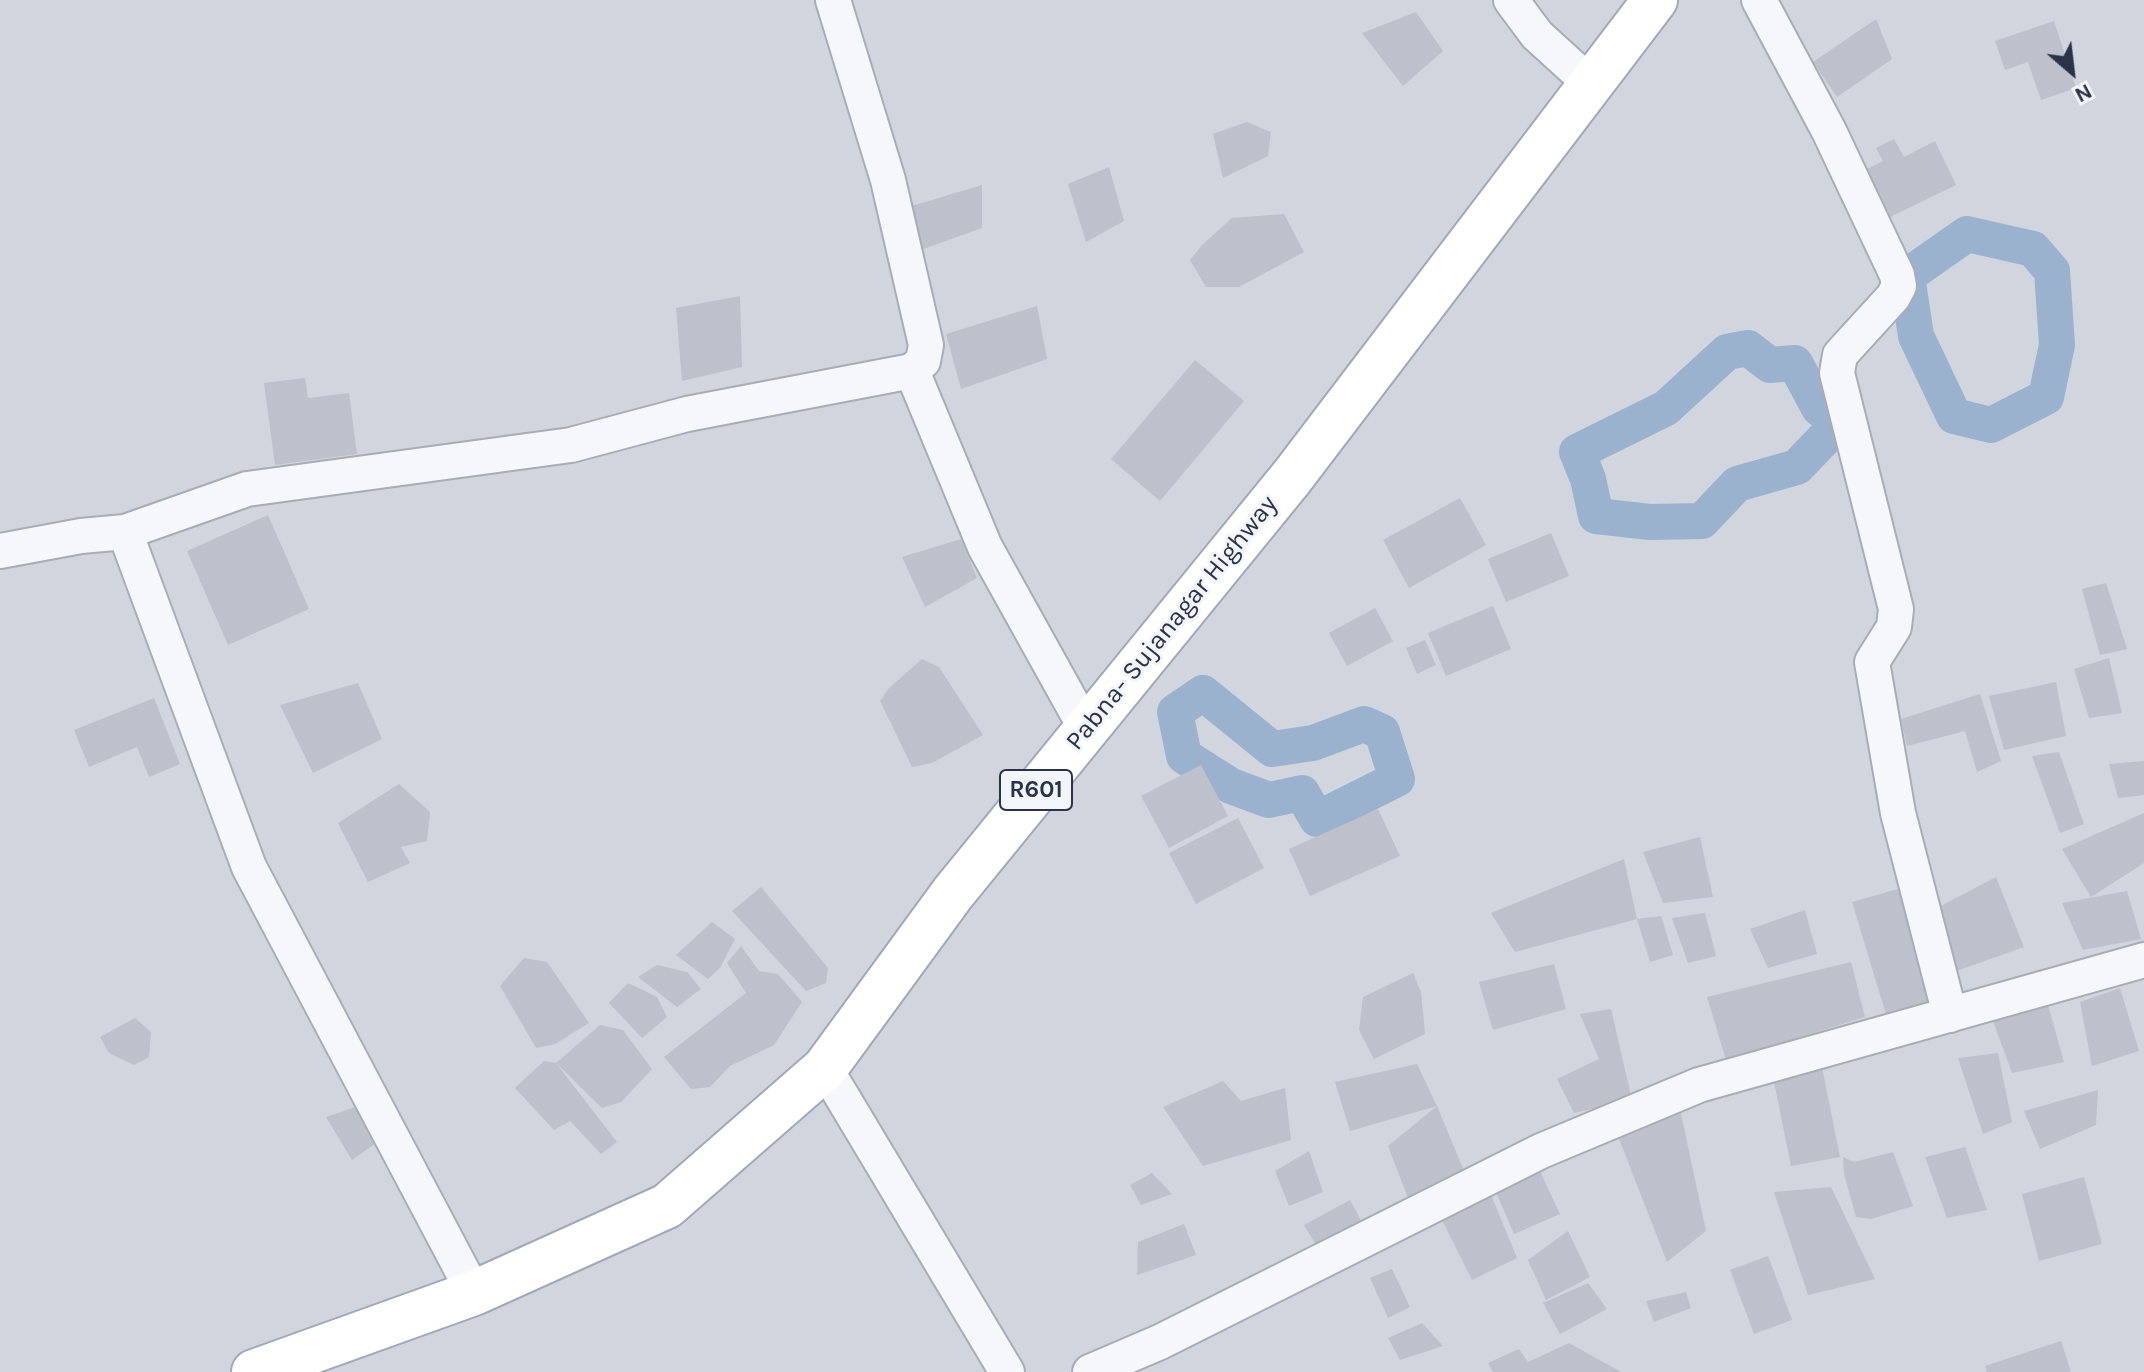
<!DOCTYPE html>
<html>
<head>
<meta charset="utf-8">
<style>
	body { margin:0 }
	#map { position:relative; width:2144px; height:1372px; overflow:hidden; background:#e2e6ec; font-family:Karla,sans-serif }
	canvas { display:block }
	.north { position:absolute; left:2032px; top:32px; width:80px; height:80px; -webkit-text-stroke:6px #f2f5f9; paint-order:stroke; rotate:152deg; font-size:22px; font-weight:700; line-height:32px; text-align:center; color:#293246 }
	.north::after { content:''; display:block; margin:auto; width:28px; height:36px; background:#293246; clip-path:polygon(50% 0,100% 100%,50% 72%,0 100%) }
</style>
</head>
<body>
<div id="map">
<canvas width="2144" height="1372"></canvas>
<div class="north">N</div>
</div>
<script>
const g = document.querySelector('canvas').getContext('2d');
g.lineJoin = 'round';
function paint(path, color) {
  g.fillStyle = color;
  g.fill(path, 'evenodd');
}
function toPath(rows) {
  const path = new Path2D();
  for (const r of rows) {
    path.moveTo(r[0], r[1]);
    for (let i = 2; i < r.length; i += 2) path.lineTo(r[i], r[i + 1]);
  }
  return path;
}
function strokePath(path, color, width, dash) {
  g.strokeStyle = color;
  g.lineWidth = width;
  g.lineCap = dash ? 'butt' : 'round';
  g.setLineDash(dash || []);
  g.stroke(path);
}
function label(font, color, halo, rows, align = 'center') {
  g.font = font + ' Karla,sans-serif';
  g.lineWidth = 6;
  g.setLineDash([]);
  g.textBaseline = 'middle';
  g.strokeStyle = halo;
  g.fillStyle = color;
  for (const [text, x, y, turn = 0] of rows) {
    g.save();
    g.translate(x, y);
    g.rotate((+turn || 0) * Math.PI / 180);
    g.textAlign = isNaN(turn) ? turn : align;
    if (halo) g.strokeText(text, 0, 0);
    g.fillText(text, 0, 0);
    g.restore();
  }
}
paint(toPath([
	[0,0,2144,0,2144,1372,0,1372]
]), '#d0d5de');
strokePath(toPath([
	[1967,234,2033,249,2052,271,2057,345,2046,397,1991,425,1954,416,1916,336,1907,276,1967,234],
	[1748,348,1770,365,1795,363,1819,408,1839,423,1797,467,1737,484,1702,521,1650,522,1596,516,1588,479,1577,452,1666,408,1727,352,1748,348],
	[1203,693,1272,749,1313,743,1364,724,1382,732,1397,779,1317,819,1302,793,1269,800,1231,786,1184,756,1175,712,1203,693]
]), '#9bb2ce', 36);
paint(toPath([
	[1416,12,1443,51,1403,86,1362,33],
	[1876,19,1892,59,1837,97,1813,62],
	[2054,21,2076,88,2041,100,2028,62,2005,70,1995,41],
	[1247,122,1271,132,1268,156,1223,178,1213,134],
	[1894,139,1904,157,1935,141,1956,185,1886,219,1863,171,1883,161,1876,148],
	[1109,167,1124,221,1086,242,1068,184],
	[982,185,982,228,912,253,905,208],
	[1284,214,1304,252,1239,287,1206,287,1190,260,1202,245,1232,218],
	[740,296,742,367,682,381,676,308],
	[1037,306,1047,359,961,389,946,334],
	[1195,360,1244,401,1160,501,1111,459],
	[305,378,308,398,349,393,357,454,275,465,264,383],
	[1460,498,1486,545,1409,588,1383,540],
	[268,515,309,609,228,645,187,551],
	[1551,533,1569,576,1506,602,1488,559],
	[961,539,977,578,925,607,902,557],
	[2106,583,2127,649,2100,655,2082,589],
	[1493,606,1511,649,1446,676,1428,633],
	[1375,608,1393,641,1347,666,1329,633],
	[1425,640,1436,665,1417,674,1406,648],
	[2109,658,2122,713,2089,718,2074,669],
	[922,659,939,667,983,735,932,763,912,767,880,701,889,688],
	[2056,682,2066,736,2004,750,1989,696],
	[358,683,382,739,313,773,280,705],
	[1980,694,2001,761,1977,772,1965,731,1907,746,1901,719],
	[154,698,180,764,149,777,137,747,89,767,74,730],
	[2059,752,2084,824,2060,833,2032,756],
	[2144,761,2144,795,2118,798,2109,764],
	[1201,765,1228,816,1169,848,1141,796],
	[399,784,430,812,427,841,401,847,410,863,368,882,338,823],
	[1378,809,1400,856,1310,896,1289,849],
	[2144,813,2144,863,2091,897,2062,849],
	[1238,818,1264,868,1196,904,1169,853],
	[1700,837,1713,897,1663,903,1643,852],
	[1624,859,1637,919,1661,916,1673,955,1650,962,1637,919,1515,952,1491,913],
	[1996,877,2024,947,1954,972,1937,908],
	[761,887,828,968,826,983,806,991,732,911],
	[1905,887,1930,1007,1888,1021,1852,902],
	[2127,891,2141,939,2083,950,2062,903],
	[1805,910,1817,954,1768,968,1750,929],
	[1705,913,1716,956,1688,963,1672,918],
	[712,922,735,939,720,968,708,979,676,955],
	[741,946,759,971,778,974,802,1002,774,1045,730,1066,710,1087,691,1089,664,1057,746,993,727,963],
	[524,958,547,962,589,1023,555,1044,536,1048,500,986],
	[1851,962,1865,1017,1726,1060,1707,997],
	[1554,964,1566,1009,1493,1030,1479,982],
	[657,965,687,972,701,989,677,1007,638,977],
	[1413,973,1421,992,1425,1034,1374,1059,1359,1030,1363,997],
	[628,983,657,997,667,1017,642,1038,609,1003],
	[2120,988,2139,1051,2092,1066,2080,1002],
	[2046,998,2064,1062,2012,1073,1990,1013],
	[1611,1009,1632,1100,1574,1113,1557,1079,1599,1059,1580,1014],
	[135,1018,151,1032,149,1057,134,1065,109,1053,100,1037],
	[600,1025,623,1030,652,1069,621,1102,602,1108,556,1063],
	[1998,1053,2012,1122,1983,1134,1958,1058],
	[544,1061,556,1063,617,1142,601,1154,570,1121,554,1130,515,1088],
	[1417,1064,1437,1106,1350,1131,1335,1082],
	[1822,1067,1840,1157,1791,1166,1773,1077],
	[1223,1081,1241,1101,1285,1088,1291,1140,1203,1166,1163,1107],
	[2098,1090,2096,1125,2040,1149,2024,1111],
	[358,1106,376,1143,352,1160,326,1117],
	[1437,1106,1464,1171,1408,1198,1388,1146],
	[1680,1109,1706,1231,1667,1262,1616,1131],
	[1965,1147,1987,1210,1947,1218,1925,1157],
	[1309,1151,1323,1192,1289,1206,1275,1171],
	[1893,1152,1913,1206,1871,1219,1856,1217,1844,1174,1843,1157,1854,1162],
	[1538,1167,1560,1214,1514,1234,1493,1185],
	[1152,1173,1172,1194,1141,1205,1130,1185],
	[2084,1177,2102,1244,2039,1261,2022,1194],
	[1831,1187,1875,1279,1808,1295,1774,1192],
	[1489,1190,1517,1258,1472,1280,1439,1214],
	[1350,1200,1363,1224,1318,1248,1304,1225],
	[1184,1224,1196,1255,1137,1275,1138,1242],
	[1568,1231,1590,1277,1546,1300,1528,1260],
	[1768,1256,1792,1320,1754,1334,1730,1270],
	[1392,1269,1410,1307,1388,1318,1370,1278],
	[1588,1283,1607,1309,1560,1334,1543,1303],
	[1686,1292,1691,1308,1654,1322,1646,1301],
	[1422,1323,1443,1346,1400,1360,1388,1338],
	[2061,1341,2071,1372,1987,1372,1985,1366],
	[1569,1343,1621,1372,1493,1372,1488,1363,1519,1349,1528,1362]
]), '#bcc1cc');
const street = toPath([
	[833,0,888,180,926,345,923,361,912,371,985,547,1085,727],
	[1511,0,1537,35,1592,85],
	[1759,0,1829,131,1897,275,1899,286,1893,297,1840,355,1837,373,1896,609,1894,627,1872,662,1898,813,1950,1015],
	[125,532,247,489,571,445,687,414,912,371],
	[0,551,81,536,125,532,249,867,474,1293],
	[825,1068,1007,1372],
	[1090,1372,1160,1342,1541,1151,1699,1085,2144,960]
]);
const primary = toPath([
	[254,1372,474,1293,667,1206,825,1068,953,893,1292,477,1655,0]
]);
strokePath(street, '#a7acb7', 38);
strokePath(primary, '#a1a9b9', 48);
strokePath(street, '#f6f7fa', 34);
strokePath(primary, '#fff', 44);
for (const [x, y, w] of [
	[1036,790,72]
]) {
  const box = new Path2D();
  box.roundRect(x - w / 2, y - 20, w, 40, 6);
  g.fillStyle = '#f2f5f9';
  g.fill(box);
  strokePath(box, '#293246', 2);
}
label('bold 24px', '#293246', null, [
	["R601",1036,790]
]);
label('26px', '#293246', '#f2f5f9', [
	["Pabna- Sujanagar Highway",1172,623,-51]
]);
</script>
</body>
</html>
